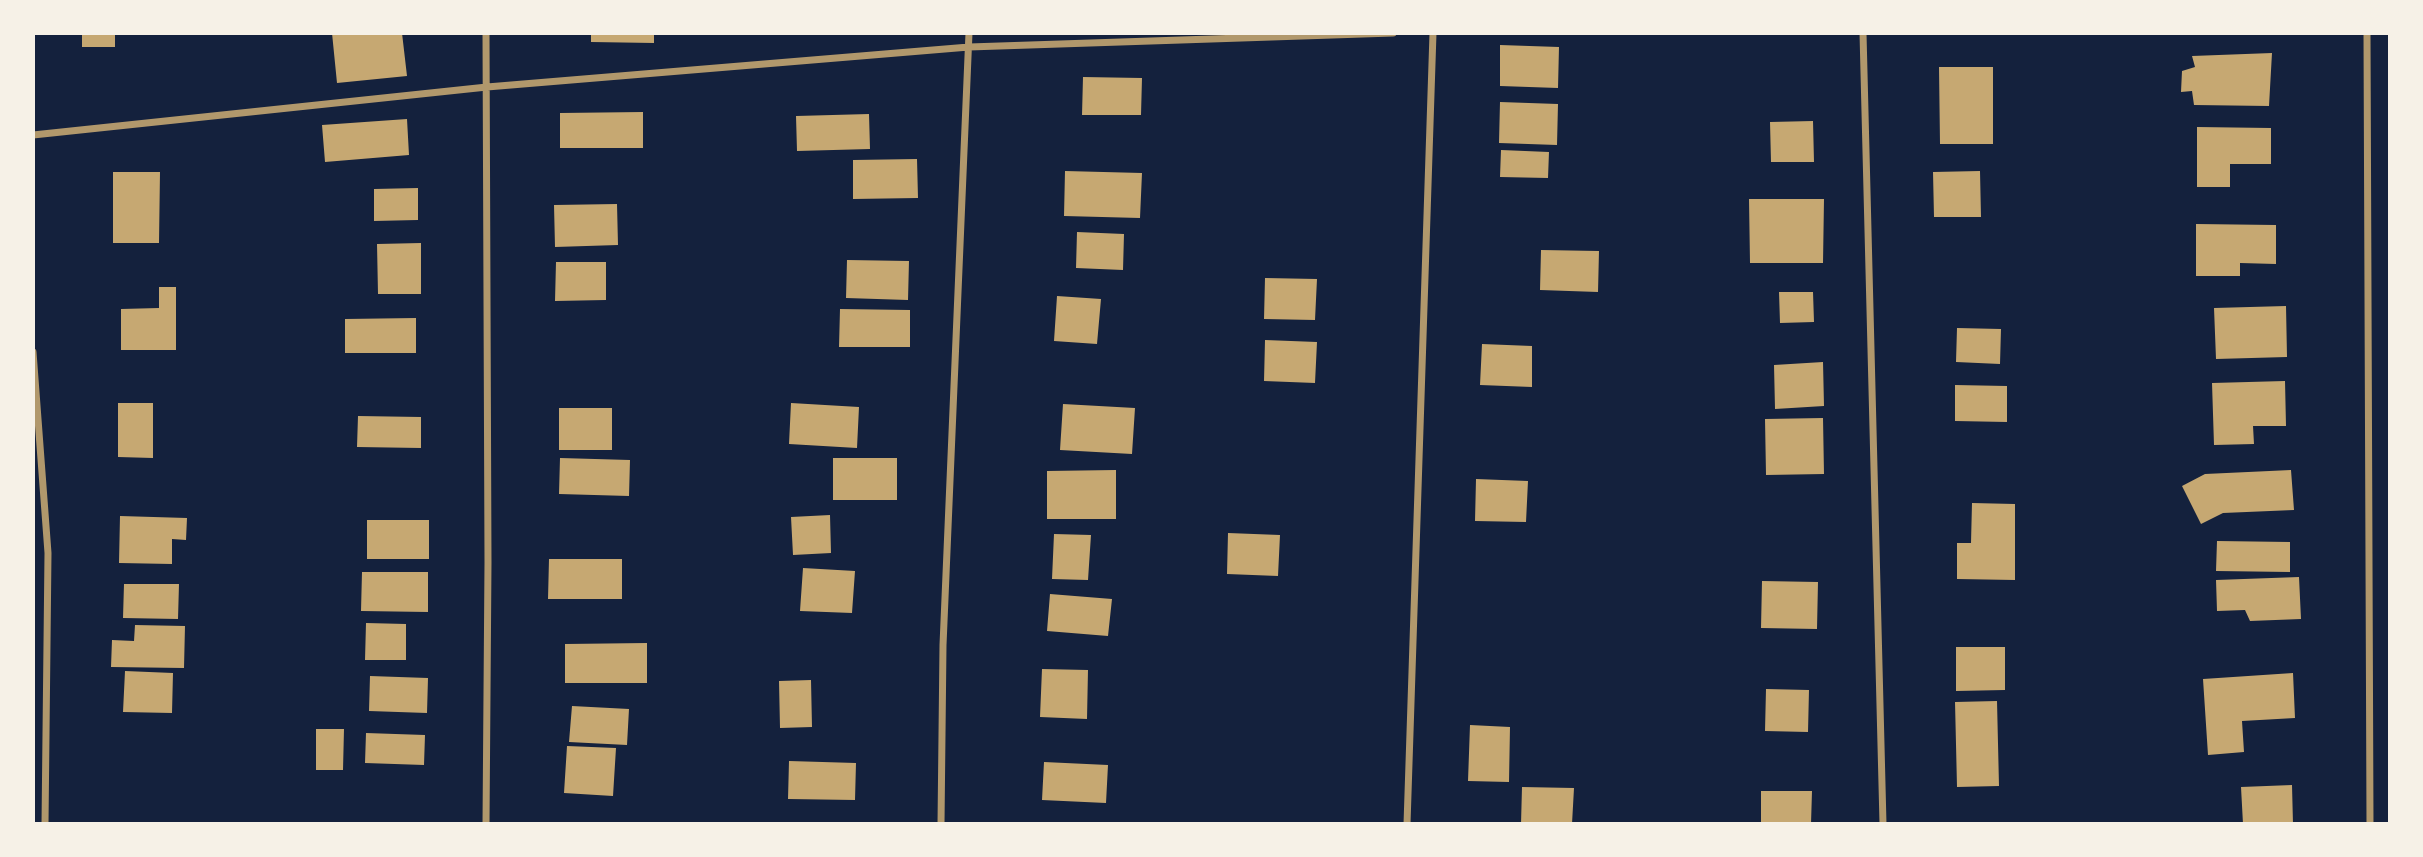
<!DOCTYPE html>
<html>
<head>
<meta charset="utf-8">
<style>
	body { margin:0 }
	#map { position:relative; width:2423px; height:857px; overflow:hidden; background:#14213d; font-family:"Roboto Condensed",sans-serif }
	canvas { display:block }
	.frame { position:absolute; inset:0; border:35px solid #f6f1e7; pointer-events:none }
</style>
</head>
<body>
<div id="map">
<canvas width="2423" height="857"></canvas>
<div class="frame"></div>
</div>
<script>
const g = document.querySelector('canvas').getContext('2d');
g.lineJoin = 'round';
function paint(path, color) {
  g.fillStyle = color;
  g.fill(path, 'evenodd');
}
function toPath(rows) {
  const path = new Path2D();
  for (const r of rows) {
    path.moveTo(r[0], r[1]);
    for (let i = 2; i < r.length; i += 2) path.lineTo(r[i], r[i + 1]);
  }
  return path;
}
function strokePath(path, color, width, dash) {
  g.strokeStyle = color;
  g.lineWidth = width;
  g.lineCap = dash ? 'butt' : 'round';
  g.setLineDash(dash || []);
  g.stroke(path);
}
paint(toPath([
	[82,33,115,33,115,47,82,47],
	[332,33,402,33,407,76,337,83],
	[591,33,654,33,654,43,591,42],
	[1500,45,1559,47,1558,88,1500,86],
	[2272,53,2269,106,2194,105,2192,91,2181,92,2182,71,2195,67,2192,56],
	[1939,67,1993,67,1993,144,1940,144],
	[1083,77,1142,78,1141,115,1082,115],
	[1500,102,1558,104,1557,145,1499,143],
	[643,112,643,148,560,148,560,113],
	[869,114,870,149,797,151,796,116],
	[407,119,409,155,325,162,322,125],
	[1813,121,1814,162,1771,162,1770,122],
	[2197,127,2271,128,2271,164,2230,164,2230,187,2197,187],
	[1501,150,1549,152,1548,178,1500,177],
	[917,159,918,198,853,199,853,160],
	[1065,171,1142,173,1140,218,1064,216],
	[1980,171,1981,217,1934,217,1933,172],
	[113,172,160,172,159,243,113,243],
	[418,188,418,220,374,221,374,189],
	[1749,199,1824,199,1823,263,1750,263],
	[617,204,618,245,555,247,554,205],
	[2196,224,2276,225,2276,264,2240,263,2240,276,2196,276],
	[1077,232,1124,234,1123,270,1076,268],
	[421,243,421,294,378,294,377,244],
	[1541,250,1599,251,1598,292,1540,290],
	[847,260,909,261,908,300,846,298],
	[556,262,606,262,606,300,555,301],
	[1265,278,1317,279,1315,320,1264,319],
	[159,287,176,287,176,350,121,350,121,309,159,308],
	[1779,292,1813,292,1814,322,1780,323],
	[1057,296,1101,299,1097,344,1054,341],
	[2286,306,2287,357,2216,359,2214,308],
	[840,309,910,310,910,347,839,347],
	[416,318,416,353,345,353,345,319],
	[1957,328,2001,329,2000,364,1956,362],
	[1265,340,1317,342,1315,383,1264,381],
	[1482,344,1532,346,1532,387,1480,385],
	[1823,362,1824,406,1775,409,1774,365],
	[2285,381,2286,426,2253,426,2254,444,2214,445,2212,383],
	[1955,385,2007,386,2007,422,1955,421],
	[118,403,153,403,153,458,118,457],
	[791,403,859,407,857,448,789,444],
	[1063,404,1135,408,1132,454,1060,450],
	[559,408,612,408,612,450,559,450],
	[358,416,421,417,421,448,357,447],
	[1823,418,1824,474,1766,475,1765,419],
	[560,458,630,460,629,496,559,494],
	[833,458,897,458,897,500,833,500],
	[1116,470,1116,519,1047,519,1047,471],
	[2291,470,2294,510,2223,513,2201,524,2182,486,2205,474],
	[1476,479,1528,481,1526,522,1475,521],
	[1972,503,2015,504,2015,580,1957,579,1957,543,1971,543],
	[830,515,831,553,793,555,791,517],
	[120,516,187,518,186,540,172,539,172,564,119,563],
	[367,520,429,520,429,559,367,559],
	[1228,533,1280,535,1278,576,1227,574],
	[1054,534,1091,535,1088,580,1052,579],
	[2217,541,2290,542,2290,572,2216,571],
	[549,559,622,559,622,599,548,599],
	[803,568,855,571,852,613,800,611],
	[362,572,428,572,428,612,361,611],
	[2299,577,2301,619,2250,621,2245,610,2217,611,2216,580],
	[1762,581,1818,582,1817,629,1761,628],
	[124,584,179,584,178,619,123,618],
	[1050,594,1112,599,1108,636,1047,631],
	[366,623,406,624,406,660,365,660],
	[135,625,185,626,184,668,111,667,112,640,134,641],
	[647,643,647,683,565,683,565,644],
	[1956,647,2005,647,2005,690,1956,691],
	[1042,669,1088,670,1087,719,1040,717],
	[125,671,173,673,172,713,123,712],
	[2293,673,2295,718,2242,721,2244,752,2208,755,2203,679],
	[370,676,428,678,427,713,369,711],
	[811,680,812,727,780,728,779,681],
	[1766,689,1809,690,1808,732,1765,731],
	[1997,701,1999,786,1957,787,1955,702],
	[572,706,629,709,627,745,569,742],
	[1470,725,1510,727,1509,782,1468,781],
	[316,729,344,729,343,770,316,770],
	[366,733,425,735,424,765,365,763],
	[567,746,616,748,613,796,564,793],
	[789,761,856,763,855,800,788,799],
	[1044,762,1108,765,1106,803,1042,800],
	[2292,785,2293,824,2243,824,2241,787],
	[1522,787,1574,788,1572,824,1521,824],
	[1761,791,1812,791,1811,824,1761,824]
]), '#c6a872');
strokePath(toPath([
	[486,33,488,562,486,824],
	[1863,33,1883,824],
	[2367,33,2370,824],
	[33,135,487,87,969,47,1393,33],
	[33,352,48,553,45,824],
	[941,824,943,645,969,33],
	[1407,824,1433,33]
]), '#b1986c', 7);
</script>
</body>
</html>
